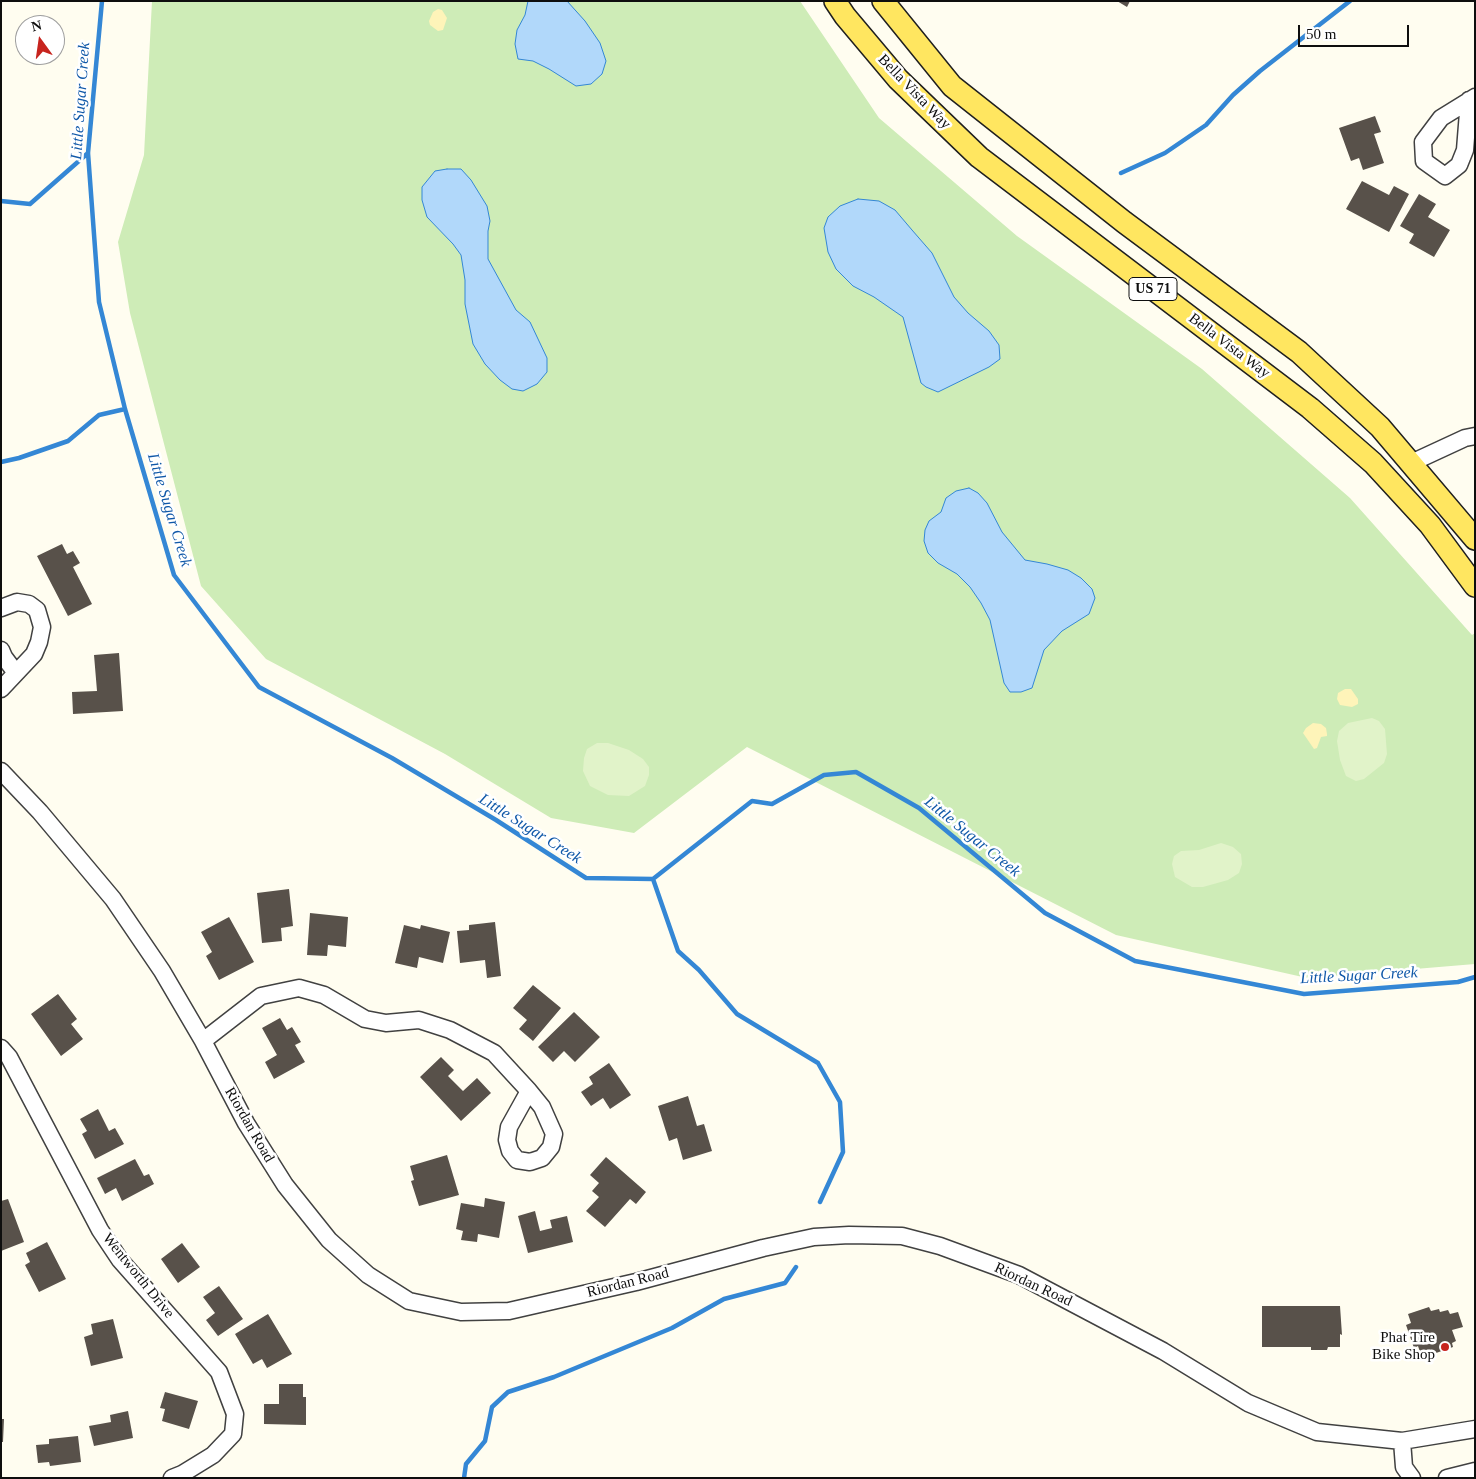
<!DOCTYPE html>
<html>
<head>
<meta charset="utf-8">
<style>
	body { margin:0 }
	#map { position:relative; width:1476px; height:1479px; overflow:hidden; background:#fffdf0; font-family:"Times New Roman",serif }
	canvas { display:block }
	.frame { position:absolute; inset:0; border:2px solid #0e0e0e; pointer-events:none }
	.north { position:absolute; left:15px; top:15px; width:50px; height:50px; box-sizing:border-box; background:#fff; border:1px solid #9f9f9f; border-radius:50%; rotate:346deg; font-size:14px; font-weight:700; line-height:20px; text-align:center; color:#0e0e0e }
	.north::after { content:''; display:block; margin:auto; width:18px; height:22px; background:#c7241e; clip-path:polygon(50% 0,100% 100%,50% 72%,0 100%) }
	.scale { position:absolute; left:1298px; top:25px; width:111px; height:22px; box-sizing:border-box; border:2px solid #0e0e0e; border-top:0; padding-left:6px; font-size:15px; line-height:18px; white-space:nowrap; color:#0e0e0e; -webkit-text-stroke:4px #fff; paint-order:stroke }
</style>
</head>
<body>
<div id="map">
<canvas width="1476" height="1479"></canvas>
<div class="frame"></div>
<div class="north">N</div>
<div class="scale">50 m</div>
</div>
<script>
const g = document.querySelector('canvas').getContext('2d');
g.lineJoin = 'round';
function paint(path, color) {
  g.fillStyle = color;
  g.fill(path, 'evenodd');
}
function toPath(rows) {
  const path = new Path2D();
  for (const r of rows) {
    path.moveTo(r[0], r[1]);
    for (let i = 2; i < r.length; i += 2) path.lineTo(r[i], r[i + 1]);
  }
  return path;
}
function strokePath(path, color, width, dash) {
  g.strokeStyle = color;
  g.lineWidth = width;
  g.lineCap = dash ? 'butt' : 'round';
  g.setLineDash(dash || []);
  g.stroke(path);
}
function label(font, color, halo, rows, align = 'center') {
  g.font = font + ' "Times New Roman",serif';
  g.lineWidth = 5;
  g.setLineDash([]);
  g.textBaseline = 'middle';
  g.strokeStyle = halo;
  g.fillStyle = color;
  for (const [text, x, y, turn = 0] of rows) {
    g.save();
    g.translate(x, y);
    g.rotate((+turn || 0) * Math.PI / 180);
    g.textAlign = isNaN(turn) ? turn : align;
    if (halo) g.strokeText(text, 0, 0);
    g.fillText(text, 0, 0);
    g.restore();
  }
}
paint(toPath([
	[152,1,800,1,879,118,1017,236,1202,369,1350,498,1472,635,1475,633,1475,964,1307,978,1116,935,747,747,634,833,551,818,445,754,266,659,201,586,130,313,118,242,144,155]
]), '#ceecb7');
paint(toPath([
	[438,9,442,10,447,18,443,30,438,31,430,25,429,21,433,12],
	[1345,689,1351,689,1358,699,1358,704,1352,707,1340,705,1337,699,1338,693],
	[1313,723,1321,724,1326,728,1327,734,1327,736,1321,737,1317,748,1314,749,1303,733,1306,728]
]), '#fef4b9');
paint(toPath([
	[1372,718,1379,721,1385,729,1387,754,1384,763,1364,779,1356,781,1346,776,1340,760,1337,741,1339,731,1348,723],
	[597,743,608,743,629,750,643,759,649,767,649,775,645,786,629,796,608,795,590,786,583,771,584,758,587,749],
	[1221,843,1233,847,1241,854,1242,864,1239,873,1228,880,1203,887,1192,887,1175,877,1172,864,1174,856,1181,851,1199,850]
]), '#e1f3c9');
const water = toPath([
	[528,1,567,1,585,21,600,43,606,61,602,74,591,84,576,86,549,69,533,61,518,59,515,44,517,30,525,15,528,1],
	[447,169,461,169,471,180,487,206,490,221,488,231,488,259,516,310,530,322,547,358,547,372,537,384,523,391,512,389,500,380,485,364,473,344,465,304,465,280,461,255,453,244,427,217,422,200,422,187,435,171,447,169],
	[858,199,879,201,895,210,912,230,932,253,954,297,968,313,989,331,999,345,1000,359,989,367,938,392,926,387,921,383,903,317,874,297,853,286,836,269,828,252,824,228,828,217,840,206,858,199],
	[969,488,978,493,987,503,1002,532,1025,560,1047,564,1068,570,1081,578,1092,589,1095,598,1089,614,1062,631,1044,650,1032,688,1021,692,1010,692,1004,683,990,620,981,603,970,587,957,574,938,563,928,553,924,541,925,530,929,521,941,512,946,498,956,491,969,488]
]);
paint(water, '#b1d8fa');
strokePath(water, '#3487d5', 1);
strokePath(toPath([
	[102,1,88,153,99,302,125,409,174,575,259,687,392,758,496,820,586,878,653,879,752,801,772,804,824,775,856,772,919,808,1045,913,1135,961,1304,994,1458,982,1475,977],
	[1121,173,1165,153,1206,125,1233,95,1260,71,1350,1],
	[1,201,30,204,88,153],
	[1,462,19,458,68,441,99,415,125,409],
	[653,879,678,951,699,970,737,1014,818,1063,840,1102,843,1152,820,1202],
	[464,1478,466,1464,485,1441,492,1407,508,1392,554,1377,672,1328,724,1299,785,1283,796,1267]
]), '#3487d5', 4.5);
paint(toPath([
	[1117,1,1130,1,1127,7],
	[1375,116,1381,132,1374,134,1384,163,1363,170,1359,158,1351,161,1339,128],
	[1362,181,1389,195,1394,186,1409,194,1389,232,1346,209],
	[1419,194,1436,204,1428,217,1450,230,1434,257,1409,243,1414,234,1400,226],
	[62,544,67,554,73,551,80,563,73,567,92,604,68,616,37,556],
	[119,653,123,711,73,714,72,692,97,691,94,655],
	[289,889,293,926,281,928,282,941,262,943,257,893],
	[310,913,348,917,346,947,328,945,327,956,307,955],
	[229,917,254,962,219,980,206,956,212,952,201,932],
	[495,922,501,976,487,978,485,960,460,963,457,931,469,930,469,925],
	[404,925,420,929,421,925,450,932,443,963,419,957,417,968,395,963],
	[533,985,561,1008,533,1041,519,1029,527,1020,513,1008],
	[58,994,77,1019,71,1024,83,1039,61,1056,31,1014],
	[574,1012,600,1037,575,1062,564,1051,553,1062,538,1047],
	[280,1018,287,1030,292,1027,301,1042,295,1045,305,1062,274,1079,265,1062,277,1055,262,1028],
	[441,1057,454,1070,448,1076,463,1091,477,1078,491,1093,461,1121,420,1077],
	[609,1063,631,1095,610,1109,603,1098,591,1106,581,1092,593,1084,589,1077],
	[688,1096,697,1126,704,1124,712,1151,683,1160,677,1138,669,1141,658,1106],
	[98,1109,109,1131,115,1128,124,1144,95,1159,82,1134,87,1131,80,1119],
	[447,1155,459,1195,419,1206,411,1181,414,1180,410,1166],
	[606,1157,646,1192,636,1204,630,1199,605,1227,586,1211,599,1197,592,1191,599,1183,590,1175],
	[135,1159,144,1176,149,1174,154,1184,122,1201,116,1188,105,1194,97,1178],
	[485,1198,505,1202,499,1238,478,1234,477,1242,461,1240,463,1231,456,1229,461,1203,484,1207],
	[8,1199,24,1242,1,1251,1,1201],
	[535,1211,540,1231,552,1228,550,1220,567,1216,573,1242,528,1253,518,1216],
	[47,1242,66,1279,39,1292,25,1265,30,1262,26,1253],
	[182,1243,200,1267,178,1283,161,1259],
	[219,1286,243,1319,218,1336,206,1320,215,1313,203,1297],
	[1262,1306,1340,1306,1342,1335,1340,1334,1340,1347,1328,1347,1327,1350,1311,1350,1311,1347,1262,1347],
	[1429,1307,1431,1311,1439,1309,1440,1312,1448,1310,1450,1314,1458,1312,1463,1327,1452,1330,1456,1341,1452,1343,1453,1347,1422,1358,1418,1346,1414,1348,1406,1325,1411,1323,1408,1314],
	[268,1314,292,1354,267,1368,262,1359,253,1364,235,1334],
	[113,1319,123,1358,91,1366,84,1337,93,1334,91,1324],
	[279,1384,303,1384,303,1397,306,1397,306,1425,264,1424,264,1404,279,1404],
	[165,1392,198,1401,189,1429,162,1421,165,1409,160,1408],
	[128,1411,133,1438,94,1446,89,1426,111,1422,110,1415],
	[1,1419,4,1419,3,1442,1,1442],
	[78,1436,81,1462,50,1466,49,1462,38,1463,36,1445,49,1444,49,1439]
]), '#58514a');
const minor = toPath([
	[1469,100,1465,150,1459,165,1445,176,1424,161,1423,142,1441,118,1475,97],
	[1411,463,1465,438,1475,436],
	[1,608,17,602,29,604,37,610,42,627,39,642,34,654,1,689],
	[1,650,4,657,16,673],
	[1,771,40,812,113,899,162,971,203,1041,246,1123,285,1185,329,1240,368,1275,409,1301,461,1312,509,1311,636,1282,763,1248,814,1237,849,1235,902,1236,940,1246,1019,1275,1163,1351,1248,1403,1317,1432,1402,1441,1475,1429],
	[203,1041,261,996,299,988,324,995,365,1019,386,1023,419,1020,450,1030,494,1053,529,1091,509,1127,507,1140,510,1151,517,1160,530,1162,542,1158,551,1147,554,1134,542,1107,529,1091],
	[1,1048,9,1057,100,1230,120,1260,219,1372,235,1414,233,1434,213,1455,182,1474,172,1478],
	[1402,1441,1404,1467,1412,1478],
	[1447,1478,1475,1471]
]);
const major = toPath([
	[835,1,845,16,898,79,979,157,1310,408,1373,463,1430,525,1475,586],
	[883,1,952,86,1124,222,1299,352,1380,427,1475,539]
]);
strokePath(minor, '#414141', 19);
strokePath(major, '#1f1f1f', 24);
strokePath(minor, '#fff', 16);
strokePath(major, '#ffe660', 21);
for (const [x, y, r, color] of [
	[1445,1347,5,"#c7241e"]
]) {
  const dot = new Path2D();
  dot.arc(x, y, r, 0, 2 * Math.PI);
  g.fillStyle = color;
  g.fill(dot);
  strokePath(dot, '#fff', 2);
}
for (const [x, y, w] of [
	[1153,289,48]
]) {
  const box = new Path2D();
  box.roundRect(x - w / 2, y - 11.5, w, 23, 4);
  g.fillStyle = '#fff';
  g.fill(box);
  strokePath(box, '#0e0e0e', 1);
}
label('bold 14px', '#0e0e0e', null, [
	["US 71",1153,289]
]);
label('15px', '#0e0e0e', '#fff', [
	["Bella Vista Way",914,92,46],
	["Bella Vista Way",1229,346,37],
	["Riordan Road",249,1125,60],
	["Wentworth Drive",138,1276,51],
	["Riordan Road",628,1283,-14],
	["Riordan Road",1033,1285,25]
]);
label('15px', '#0e0e0e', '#fff', [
	["Phat Tire",1435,1338],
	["Bike Shop",1435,1355]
], 'right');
label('italic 16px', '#1058a8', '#fff', [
	["Little Sugar Creek",81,101,-86],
	["Little Sugar Creek",169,510,73],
	["Little Sugar Creek",530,829,32],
	["Little Sugar Creek",972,837,39],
	["Little Sugar Creek",1359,976,-3]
]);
</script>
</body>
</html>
